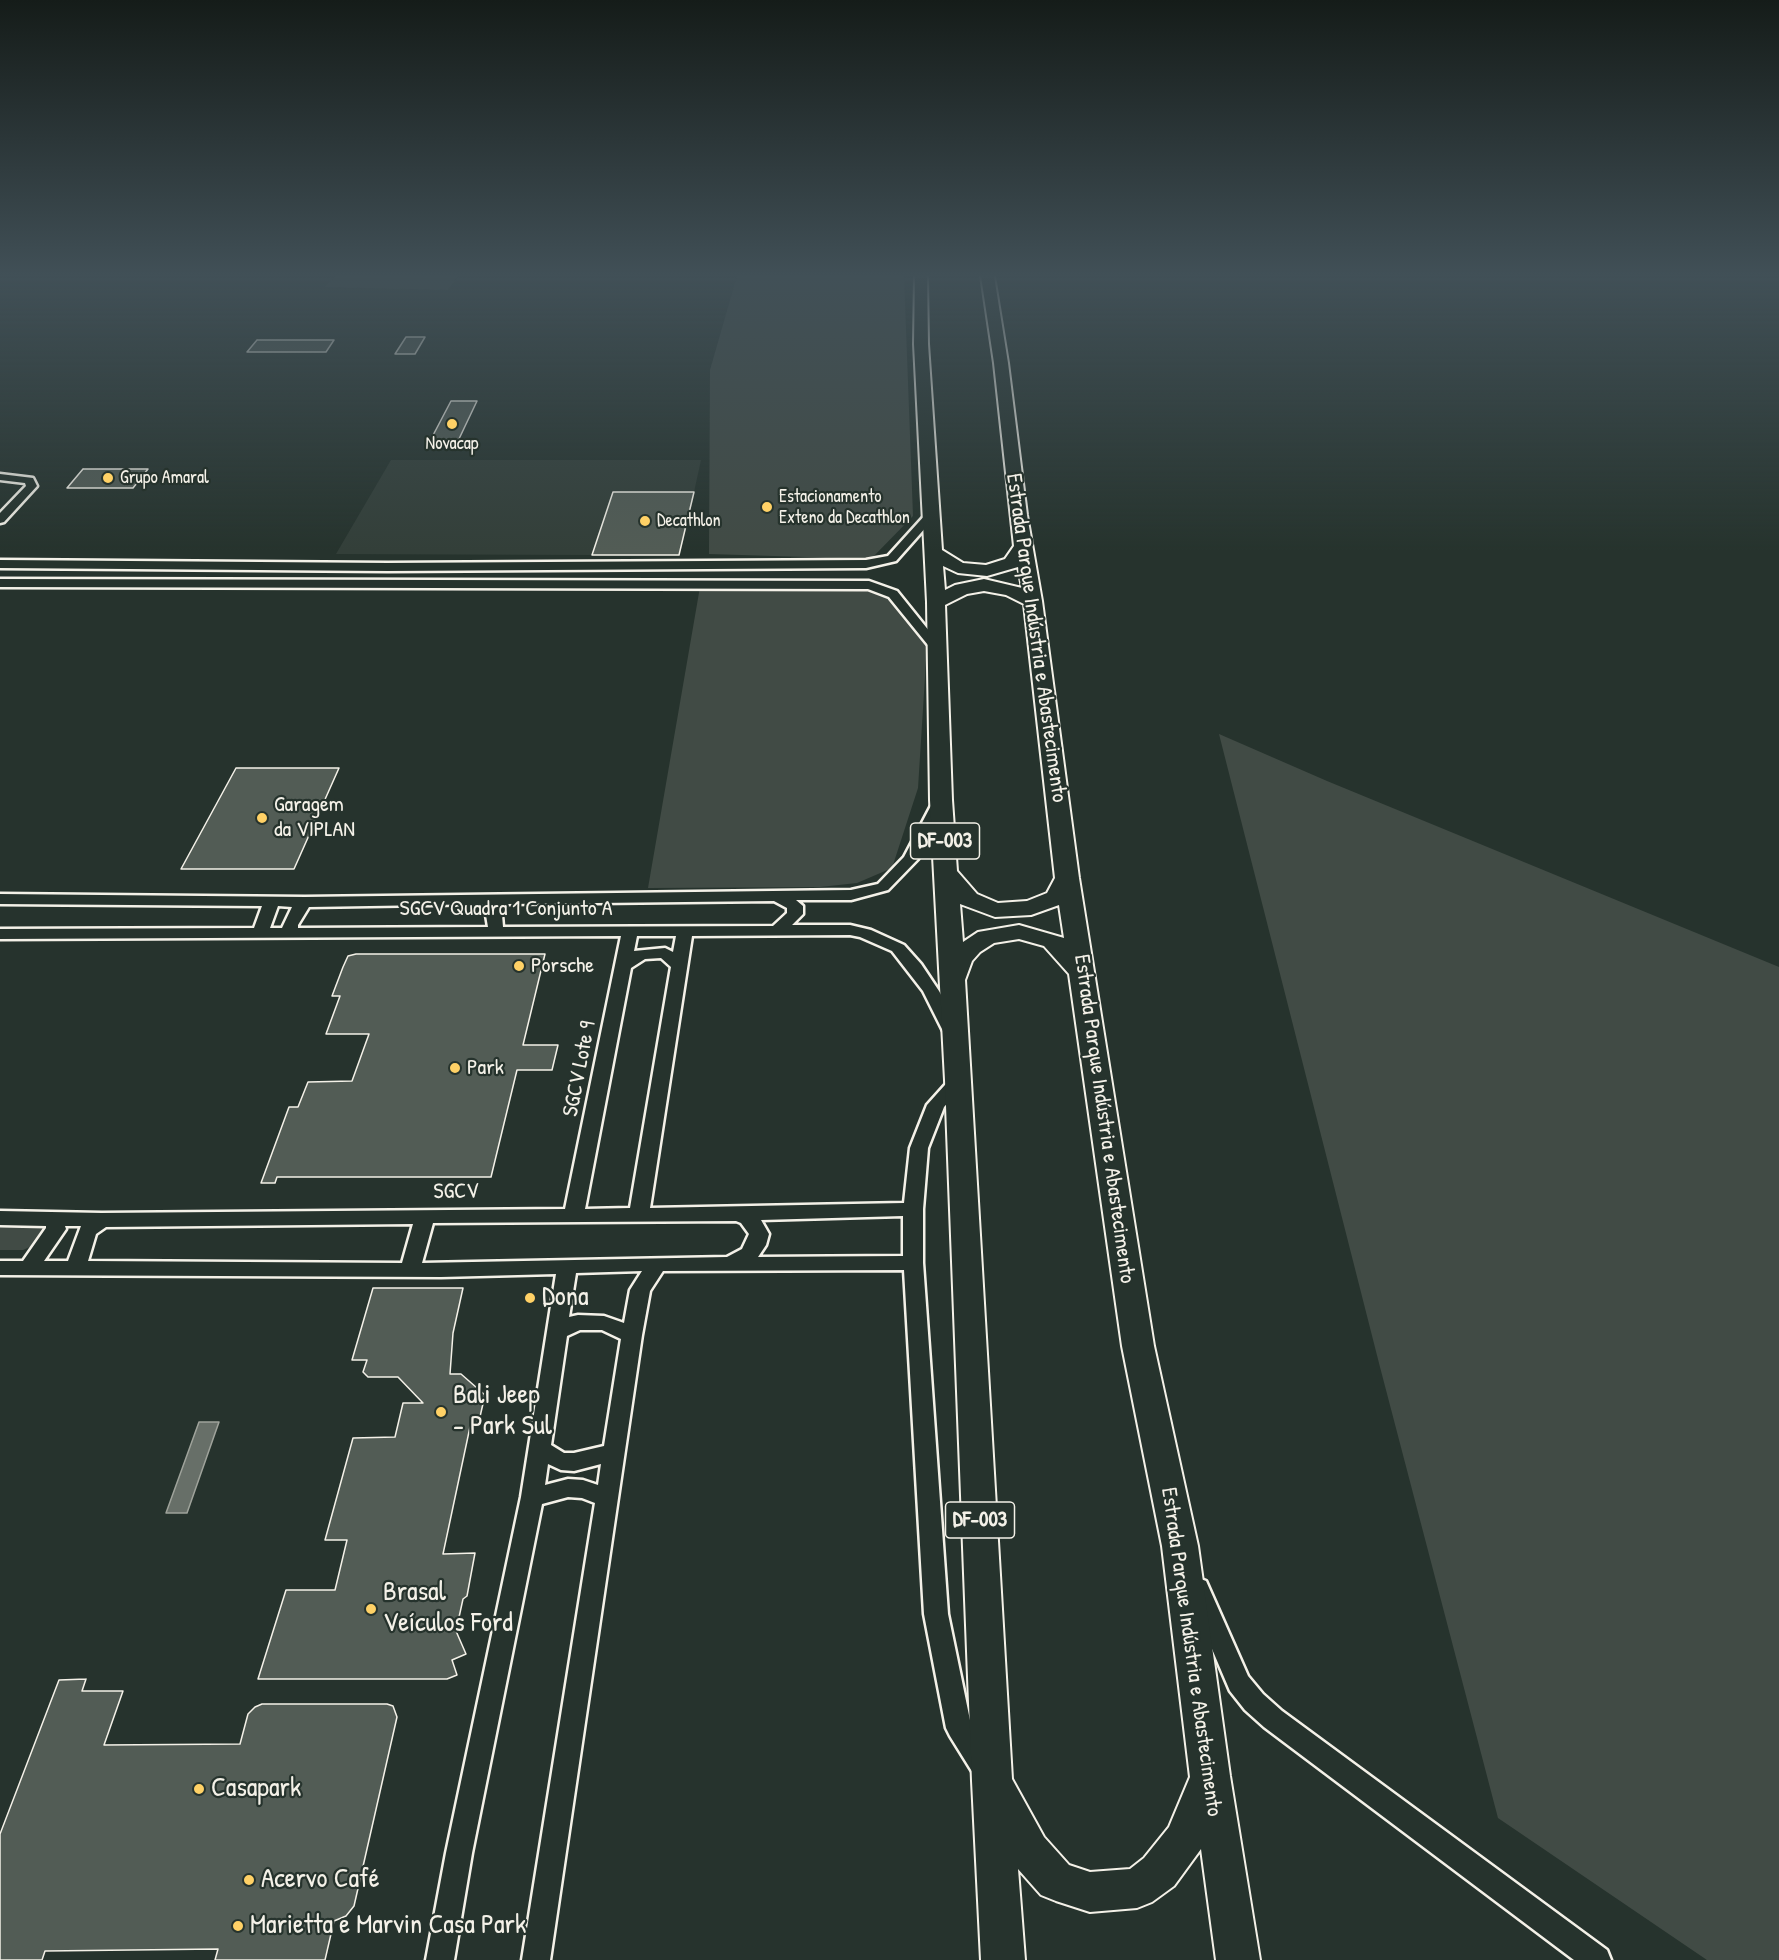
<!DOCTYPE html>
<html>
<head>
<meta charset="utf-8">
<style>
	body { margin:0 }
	canvas { display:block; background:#26332d }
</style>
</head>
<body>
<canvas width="1779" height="1960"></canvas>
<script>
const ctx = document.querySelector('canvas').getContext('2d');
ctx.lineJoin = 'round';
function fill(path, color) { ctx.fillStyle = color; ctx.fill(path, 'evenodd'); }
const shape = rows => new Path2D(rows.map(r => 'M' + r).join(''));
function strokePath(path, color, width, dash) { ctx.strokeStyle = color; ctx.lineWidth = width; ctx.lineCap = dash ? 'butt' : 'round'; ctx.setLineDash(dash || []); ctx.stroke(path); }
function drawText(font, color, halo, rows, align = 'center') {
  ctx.font = font + ' "Patrick Hand",sans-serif'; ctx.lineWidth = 4.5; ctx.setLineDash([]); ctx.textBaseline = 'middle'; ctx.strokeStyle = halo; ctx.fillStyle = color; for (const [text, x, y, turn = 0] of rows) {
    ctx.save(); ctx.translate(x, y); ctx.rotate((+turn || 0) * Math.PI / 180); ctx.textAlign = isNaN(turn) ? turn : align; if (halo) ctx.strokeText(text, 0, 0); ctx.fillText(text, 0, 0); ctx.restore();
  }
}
fill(shape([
	[391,460,701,460,694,492,613,492,592,555,336,554]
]), '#333f39');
fill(shape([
	[336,276,458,276,448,290,325,287],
	[737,276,904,276,913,516,871,559,709,554,710,370],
	[700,587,860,587,891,597,927,645,918,788,892,868,857,883,820,887,648,888],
	[1219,734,1327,781,1779,967,1779,1960,1707,1960,1498,1818,1380,1367],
	[45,1223,45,1233,32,1246,23,1250,0,1250,0,1224]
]), '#414b45');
const water = shape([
	[199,1422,219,1422,187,1513,166,1513,199,1422]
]);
fill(water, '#676f68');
strokePath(water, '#9fa39b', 1.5);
const building = shape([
	[406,337,425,337,415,354,395,354,406,337],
	[257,340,334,340,326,352,247,352,257,340],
	[451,401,477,401,458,441,430,441,451,401],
	[83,469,148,469,133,488,67,488,83,469],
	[613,492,694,492,679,555,592,555,613,492],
	[236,768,339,768,294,869,181,869,236,768],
	[356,954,545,954,523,1045,558,1045,552,1070,517,1070,491,1177,277,1177,275,1183,261,1183,289,1107,298,1107,308,1082,352,1081,369,1034,326,1034,340,996,332,996,343,967,348,956,356,954],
	[373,1288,463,1288,453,1333,450,1374,461,1374,485,1395,479,1421,470,1427,443,1554,475,1553,467,1596,463,1599,456,1631,466,1654,452,1660,457,1675,447,1679,258,1679,286,1590,335,1590,347,1540,325,1540,353,1438,395,1437,403,1403,423,1403,398,1377,368,1377,363,1372,367,1360,352,1360,373,1288],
	[86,1679,82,1691,123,1691,104,1745,240,1744,248,1714,255,1707,262,1704,387,1704,393,1706,397,1717,354,1906,346,1916,334,1921,325,1960,215,1960,218,1949,45,1951,42,1960,0,1960,0,1834,59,1680,86,1679]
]);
fill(building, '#525c55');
strokePath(building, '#f4f1e8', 1.5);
const minor = shape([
	[0,474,33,478,37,486,4,522,0,523,0,513,26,486,25,483,0,480,0,474],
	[931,512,935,513,935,517,896,561,866,568,388,571,0,568,0,560,388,563,866,560,888,556,927,513,931,512],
	[0,579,869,581,897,591,942,647,940,650,932,650,889,597,868,589,0,587,0,579],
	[941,796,948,800,918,859,888,890,851,900,796,900,803,906,803,914,792,925,850,925,871,930,904,945,921,964,939,991,960,1031,957,1035,945,1035,923,991,892,951,860,937,850,935,692,936,650,1208,904,1203,910,1148,927,1105,953,1076,965,1076,968,1080,944,1107,928,1148,923,1209,923,1263,948,1614,971,1725,995,1765,991,1773,982,1777,973,1773,950,1736,946,1728,924,1614,904,1270,663,1271,650,1291,642,1335,550,1960,522,1960,595,1503,582,1498,568,1497,542,1504,472,1853,454,1960,426,1960,446,1853,521,1497,556,1274,441,1277,0,1275,0,1261,23,1261,46,1228,46,1226,0,1225,0,1211,102,1213,565,1209,621,936,0,939,0,929,254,928,262,906,0,904,0,894,305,897,851,890,878,884,904,857,934,800,941,796],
	[774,901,787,908,787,913,773,926,503,927,502,915,507,904,774,901],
	[491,904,486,915,488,927,298,928,298,925,309,907,491,904],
	[278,906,292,907,282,928,270,928,278,906],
	[637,936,676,936,673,952,665,948,634,951,637,936],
	[661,958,671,967,630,1208,585,1209,631,968,645,959,661,958],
	[903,1216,903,1256,758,1257,766,1245,769,1234,761,1220,903,1216],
	[736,1221,741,1223,749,1234,742,1249,727,1257,422,1263,433,1223,736,1221],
	[413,1224,402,1263,88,1261,96,1234,106,1227,413,1224],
	[65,1226,81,1226,68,1261,44,1261,66,1229,65,1226],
	[642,1271,630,1290,624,1323,604,1316,578,1315,569,1317,576,1273,642,1271],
	[580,1330,602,1330,621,1339,604,1446,574,1453,564,1453,551,1445,567,1336,580,1330],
	[548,1464,561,1470,574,1471,601,1464,598,1485,583,1480,568,1479,545,1485,548,1464],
	[1198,1578,1206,1581,1248,1676,1263,1694,1282,1711,1607,1950,1611,1960,1574,1960,1264,1727,1245,1710,1230,1691,1186,1588,1190,1581,1198,1578]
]);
const highway = shape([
	[915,276,927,276,928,344,942,550,963,563,986,565,1005,559,1014,546,994,363,981,276,994,276,1008,363,1027,515,1042,601,1079,878,1154,1346,1198,1546,1230,1776,1260,1960,1216,1960,1201,1849,1174,1886,1152,1902,1137,1908,1090,1912,1056,1901,1041,1895,1018,1869,1025,1960,981,1960,972,1781,945,1080,930,800,927,602,914,344,915,276],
	[943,566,958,573,987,576,1018,567,1022,588,984,579,955,585,945,590,943,566],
	[984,591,1006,595,1024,604,1055,878,1047,893,1027,901,998,903,977,894,957,871,952,800,945,605,967,594,984,591],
	[960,904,995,917,1031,915,1059,905,1064,938,1019,925,978,932,963,942,960,904],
	[1019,939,1044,946,1069,974,1122,1346,1162,1546,1190,1777,1169,1827,1144,1858,1130,1869,1090,1872,1069,1865,1044,1837,1012,1779,965,980,972,961,980,952,994,943,1019,939]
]);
strokePath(minor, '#f4f1e8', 5);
strokePath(highway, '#f4f1e8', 4);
fill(minor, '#26332d');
fill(highway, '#26332d');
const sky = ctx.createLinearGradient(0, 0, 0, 551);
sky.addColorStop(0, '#151c19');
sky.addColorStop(0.5, '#415057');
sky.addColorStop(1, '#41505700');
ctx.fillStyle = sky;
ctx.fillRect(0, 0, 1779, 551);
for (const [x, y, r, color] of [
	[452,424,6,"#ffd166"],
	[108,478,6,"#ffd166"],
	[767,507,6,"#ffd166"],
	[645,521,6,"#ffd166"],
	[262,818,6,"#ffd166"],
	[519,966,6,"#ffd166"],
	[455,1068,6,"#ffd166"],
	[530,1298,6,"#ffd166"],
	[441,1412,6,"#ffd166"],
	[371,1609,6,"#ffd166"],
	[199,1789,6,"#ffd166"],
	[249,1880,6,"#ffd166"],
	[238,1926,6,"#ffd166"]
]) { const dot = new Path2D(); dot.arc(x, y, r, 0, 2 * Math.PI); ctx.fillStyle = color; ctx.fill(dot); strokePath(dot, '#26332d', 2); }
drawText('18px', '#f4f1e8', '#26332d', [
	["Novacap",452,444,"center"],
	["Grupo Amaral",120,478],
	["Estacionamento",779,497],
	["Exteno da Decathlon",779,518],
	["Decathlon",657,521]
], 'left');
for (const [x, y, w] of [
	[945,841,69],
	[980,1520,69]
]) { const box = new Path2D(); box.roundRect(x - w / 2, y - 18, w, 36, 4.5); ctx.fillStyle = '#26332d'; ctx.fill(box); strokePath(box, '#f4f1e8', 1.5); }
drawText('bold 21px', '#f4f1e8', null, [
	["DF-003",945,841],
	["DF-003",980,1520]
]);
drawText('22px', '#f4f1e8', '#26332d', [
	["Estrada Parque Indústria e Abastecimento",1036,638,82],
	["SGCV Quadra 1 Conjunto A",506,909],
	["SGCV Lote 9",580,1069,-79],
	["Estrada Parque Indústria e Abastecimento",1104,1119,82],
	["SGCV",456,1192,-1],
	["Estrada Parque Indústria e Abastecimento",1191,1652,82]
]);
drawText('22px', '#f4f1e8', '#26332d', [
	["Garagem",274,805],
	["da VIPLAN",274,830],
	["Porsche",531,966],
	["Park",467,1068]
], 'left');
drawText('27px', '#f4f1e8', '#26332d', [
	["Dona",542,1298],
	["Bali Jeep",453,1396],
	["- Park Sul",453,1427],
	["Brasal",383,1593],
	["Veículos Ford",383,1624],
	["Casapark",211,1789],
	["Acervo Café",261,1880],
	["Marietta e Marvin Casa Park",250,1926]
], 'left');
</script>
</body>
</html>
